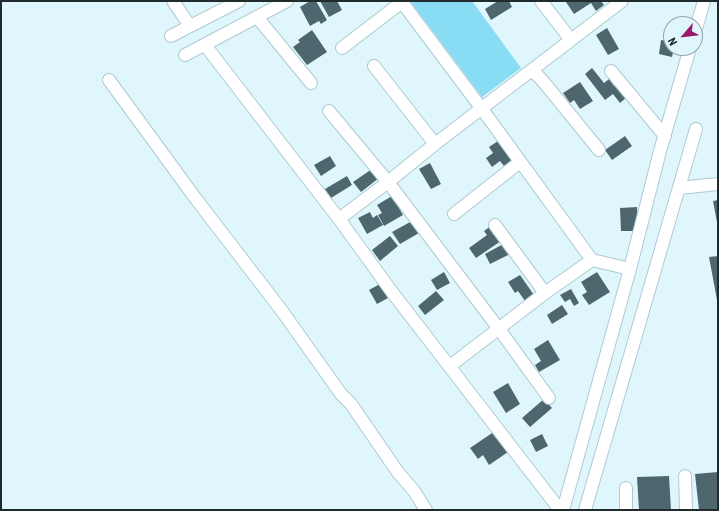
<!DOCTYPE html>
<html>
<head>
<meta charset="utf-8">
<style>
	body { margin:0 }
	#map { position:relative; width:719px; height:511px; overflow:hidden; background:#dff6fc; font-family:"Roboto Condensed",sans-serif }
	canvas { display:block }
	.frame { position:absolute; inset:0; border:2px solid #202b2e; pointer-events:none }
	.north { position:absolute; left:663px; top:16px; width:40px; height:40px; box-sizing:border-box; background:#dff6fc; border:1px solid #93a5aa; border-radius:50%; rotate:242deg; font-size:11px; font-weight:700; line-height:16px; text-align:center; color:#202b2e }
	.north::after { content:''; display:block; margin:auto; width:14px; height:18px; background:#9c186a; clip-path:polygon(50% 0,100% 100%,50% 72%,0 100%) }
</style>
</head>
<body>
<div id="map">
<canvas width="719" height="511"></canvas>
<div class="frame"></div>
<div class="north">N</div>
</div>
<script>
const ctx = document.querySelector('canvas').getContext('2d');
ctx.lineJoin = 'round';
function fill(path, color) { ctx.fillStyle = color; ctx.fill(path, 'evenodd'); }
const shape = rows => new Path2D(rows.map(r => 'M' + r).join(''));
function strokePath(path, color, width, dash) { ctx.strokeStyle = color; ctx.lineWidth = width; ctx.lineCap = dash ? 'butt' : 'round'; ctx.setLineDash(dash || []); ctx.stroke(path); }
fill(shape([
	[410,1,472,1,521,68,482,97]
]), '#88ddf4');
fill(shape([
	[310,1,316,1,327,20,321,24,319,21,310,26,300,7],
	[320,1,337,1,342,10,329,17],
	[498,1,509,1,512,7,491,20,485,9],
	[568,1,601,1,604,5,596,11,591,3,574,14,566,2],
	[607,28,619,49,608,55,596,35],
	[312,30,327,52,307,65,293,47,300,42,298,40],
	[661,40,671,42,671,48,674,48,672,57,659,54],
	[592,68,604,83,609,79,614,86,616,84,627,97,620,103,613,94,605,100,585,74],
	[580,82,593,101,580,109,574,100,570,103,563,93],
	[625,136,632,146,612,160,605,150],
	[501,139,514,159,504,166,500,161,492,167,486,158,493,153,489,147],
	[330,156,336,166,321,176,314,165],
	[430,163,441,184,431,189,419,169],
	[372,169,379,178,361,192,353,182],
	[347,176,352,185,331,198,325,189],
	[392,196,403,215,384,226,378,215,382,213,377,205],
	[718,200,718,222,717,222,713,201],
	[637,207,638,231,621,231,620,208],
	[370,212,373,218,377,215,383,225,367,234,358,218],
	[412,221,419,233,400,244,392,232],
	[491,226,501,241,476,258,469,248,487,235,484,231],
	[390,236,398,246,380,261,372,250],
	[505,243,510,254,490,264,485,254],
	[718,256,718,300,717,300,709,257],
	[444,272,450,283,437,290,431,280],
	[597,272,610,292,589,305,582,295,587,292,581,282],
	[520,275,534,295,525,301,518,291,515,293,508,282],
	[380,284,388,298,377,304,369,290],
	[571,289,579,303,574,306,570,299,565,302,560,295],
	[436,291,444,300,425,315,418,306],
	[562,305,568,314,552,324,547,315],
	[548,340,560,360,539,372,535,365,541,361,534,349],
	[508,383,520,404,506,413,493,392],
	[544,399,552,408,530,427,522,418],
	[495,431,508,452,489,465,483,455,478,459,470,448],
	[542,434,548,446,536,452,530,440],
	[718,472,718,510,699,510,695,474],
	[669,476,671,510,639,510,637,477]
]), '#4e676f');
const minor = shape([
	[173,1,190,26],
	[401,1,482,109,592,260,630,269],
	[541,1,571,40],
	[257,17,311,83],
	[695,32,704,1],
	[171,36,239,1],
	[205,45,339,219,392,292,560,510],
	[342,48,402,2],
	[185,55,287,1],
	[374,66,435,144],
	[532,70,542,80,599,150],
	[611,71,665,136],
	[109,80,196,199,282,311,341,394,351,404,397,471,414,491,426,510],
	[329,111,388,182,499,329,549,398],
	[679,188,718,184],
	[454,214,520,162],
	[339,219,388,182,435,144,622,1],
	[495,225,545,293],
	[450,366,545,293,592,260],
	[685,476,686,510],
	[626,488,626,510],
	[563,510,630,269,660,151,690,48],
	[585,510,696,129]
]);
strokePath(minor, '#aecad2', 14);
strokePath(minor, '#fff', 12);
</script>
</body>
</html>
